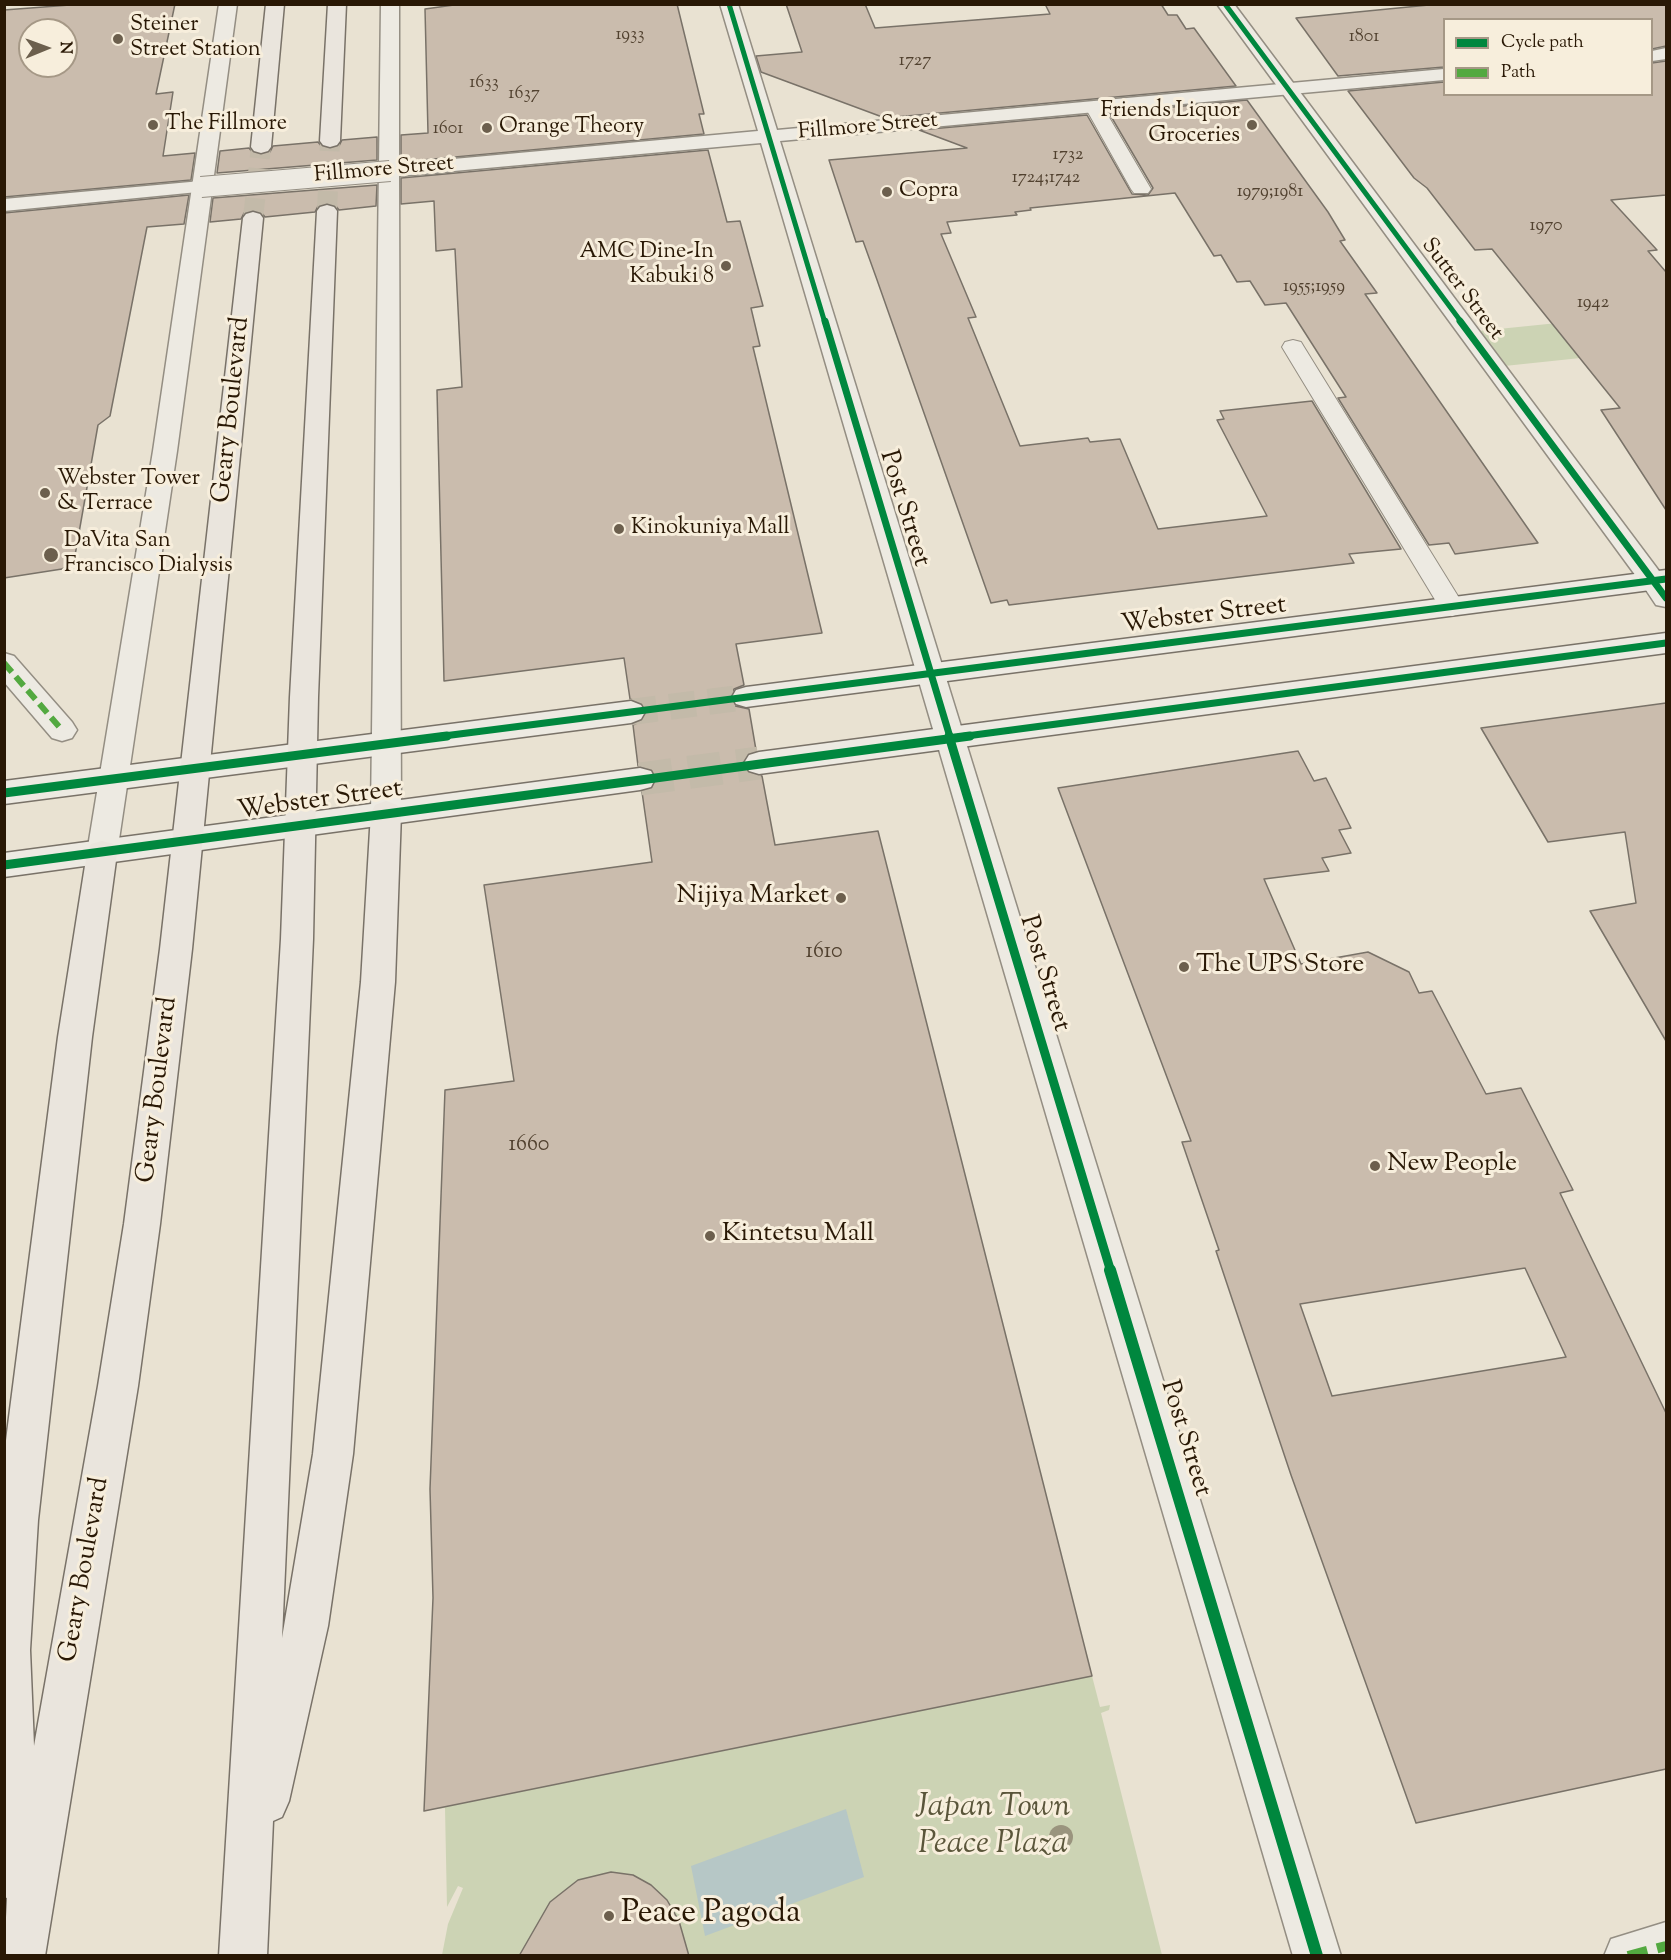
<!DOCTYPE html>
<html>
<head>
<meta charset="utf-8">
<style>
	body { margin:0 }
	#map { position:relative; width:1671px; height:1960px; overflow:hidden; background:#e9e2d2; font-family:"Sorts Mill Goudy",serif }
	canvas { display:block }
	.frame { position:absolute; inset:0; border:6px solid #291805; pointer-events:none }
	.legend { position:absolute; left:1443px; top:18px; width:210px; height:78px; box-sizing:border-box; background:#f7eedc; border:2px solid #a59886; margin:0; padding:8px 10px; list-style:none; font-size:18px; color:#291805 }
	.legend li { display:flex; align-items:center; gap:12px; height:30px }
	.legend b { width:30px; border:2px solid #a59886 }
	.north { position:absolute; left:18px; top:18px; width:60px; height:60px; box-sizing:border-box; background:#f7eedc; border:2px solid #a59886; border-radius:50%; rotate:89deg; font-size:16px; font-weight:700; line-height:24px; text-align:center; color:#291805 }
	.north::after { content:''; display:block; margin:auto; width:21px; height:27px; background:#6c5f4d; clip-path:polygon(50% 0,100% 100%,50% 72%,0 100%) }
</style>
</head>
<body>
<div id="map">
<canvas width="1671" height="1960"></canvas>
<div class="frame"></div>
<ul class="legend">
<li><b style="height:8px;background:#00873e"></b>Cycle path</li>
<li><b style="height:8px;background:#53a940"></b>Path</li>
</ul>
<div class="north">N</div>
</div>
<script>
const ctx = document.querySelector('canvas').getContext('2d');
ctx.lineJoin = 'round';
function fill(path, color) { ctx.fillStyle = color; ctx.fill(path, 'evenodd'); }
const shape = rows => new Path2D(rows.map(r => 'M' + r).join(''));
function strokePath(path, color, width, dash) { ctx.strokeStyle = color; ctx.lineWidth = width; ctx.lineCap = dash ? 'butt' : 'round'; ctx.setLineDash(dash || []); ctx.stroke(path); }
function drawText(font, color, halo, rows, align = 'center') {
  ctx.font = font + ' "Sorts Mill Goudy",serif'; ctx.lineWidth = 6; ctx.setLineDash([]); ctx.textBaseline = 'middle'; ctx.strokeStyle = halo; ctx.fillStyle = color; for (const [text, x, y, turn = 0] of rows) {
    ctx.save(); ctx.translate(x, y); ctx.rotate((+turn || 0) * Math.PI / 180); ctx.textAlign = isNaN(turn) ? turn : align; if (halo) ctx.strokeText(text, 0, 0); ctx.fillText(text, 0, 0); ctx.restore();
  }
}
fill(shape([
	[1666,312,1666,349,1495,367,1469,332],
	[1092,1676,1100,1707,1110,1705,1109,1710,1101,1713,1162,1955,442,1955,448,1924,463,1888,458,1886,447,1907,445,1808,435,1809]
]), '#ccd3b4');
fill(shape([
	[846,1809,864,1877,705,1936,691,1866]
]), '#b6c7c6');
const building = shape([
	[83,4,175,4,156,94,173,92,163,156,195,153,191,180,4,197,4,10,83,4],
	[30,30,66,30,66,66,30,66,30,30],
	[461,4,677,4,704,114,699,114,704,134,401,162,401,135,428,133,425,9,461,4],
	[786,4,865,4,875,28,1050,14,1045,4,1161,4,1168,15,1177,15,1186,29,1194,28,1236,86,885,118,761,72,756,56,802,52,786,4],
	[1439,4,1666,4,1666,46,1652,49,1652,20,1444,20,1444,67,1338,76,1296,18,1439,4],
	[1666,61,1666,195,1611,200,1657,250,1648,251,1666,272,1666,510,1601,410,1620,408,1492,249,1475,250,1427,188,1414,178,1348,91,1444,82,1444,94,1652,94,1652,63,1666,61],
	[1247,100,1328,212,1345,240,1340,241,1377,293,1365,294,1538,543,1455,554,1449,543,1429,545,1338,398,1346,397,1286,303,1265,305,1250,281,1237,282,1221,255,1214,256,1175,193,1030,208,1031,210,1015,212,1017,215,947,222,951,233,941,234,976,317,968,318,1020,446,1088,438,1090,442,1120,439,1158,529,1267,516,1217,420,1224,419,1220,411,1312,401,1401,549,1349,554,1354,563,1009,605,1007,600,991,603,876,277,863,241,856,242,829,160,967,148,919,130,1087,115,1132,194,1148,195,1153,188,1109,113,1247,100],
	[377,137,377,160,217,173,220,151,249,148,253,153,262,155,270,152,273,146,318,142,322,147,331,149,339,146,342,140,377,137],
	[708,150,727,222,740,221,763,306,751,308,760,346,753,347,822,633,736,644,744,685,734,689,730,698,735,706,749,709,756,750,747,754,742,764,748,773,762,776,775,845,878,831,1092,1676,424,1811,433,1598,430,1489,445,1090,514,1081,484,885,652,862,642,792,653,788,657,778,652,769,638,766,633,725,643,720,647,711,642,703,630,699,624,658,444,681,437,390,462,387,455,249,436,251,434,201,401,204,401,178,708,150],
	[377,185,376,206,339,210,335,205,326,203,318,206,315,212,265,217,261,212,252,210,244,213,241,219,210,222,213,198,377,185],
	[189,195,184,224,147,227,110,416,98,425,74,561,62,569,4,578,4,213,189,195],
	[1666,703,1666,1041,1590,911,1636,903,1625,832,1548,842,1481,728,1666,703],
	[1298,751,1314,781,1326,778,1351,828,1339,830,1351,853,1322,858,1329,871,1264,879,1301,964,1368,952,1409,972,1419,993,1432,991,1486,1094,1521,1088,1573,1190,1560,1193,1666,1413,1666,1769,1416,1823,1291,1475,1216,1251,1219,1250,1182,1142,1191,1141,1058,788,1298,751],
	[1525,1268,1566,1357,1332,1396,1300,1304,1525,1268],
	[611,1872,633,1875,651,1885,667,1900,679,1921,689,1956,519,1956,550,1902,578,1880,611,1872]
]);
fill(building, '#cabcad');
strokePath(building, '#797268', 1.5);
strokePath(shape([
	[631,712,746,697]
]), '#c3baa9', 26, [26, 13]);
strokePath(shape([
	[640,779,759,763]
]), '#c3baa9', 33, [33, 16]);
strokePath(shape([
	[327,211,330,141],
	[253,218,261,147]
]), '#c3baa9', 20, [20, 10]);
const service = shape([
	[1094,101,1103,107,1151,189,1148,193,1134,193,1131,189,1085,107,1094,101],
	[1293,340,1301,342,1304,347,1461,601,1465,607,1461,613,1452,616,1443,613,1282,347,1285,342,1293,340]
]);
const pedestrian = shape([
	[4,653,14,656,72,722,77,730,72,738,62,741,52,738,4,682,4,653],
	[1666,1922,1666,1956,1604,1956,1611,1939,1666,1922]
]);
const minor = shape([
	[1217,4,1234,4,1662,575,1666,581,1662,587,1653,590,1644,587,1217,4],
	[201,181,208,183,211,187,208,191,4,211,4,199,201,181]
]);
const tertiary = shape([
	[219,4,237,4,177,451,117,853,113,862,102,865,91,862,87,853,153,451,219,4],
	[381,4,399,4,399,164,758,131,720,4,738,4,777,130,1444,69,1444,80,780,141,1341,1956,1293,1956,761,143,399,176,401,813,397,821,386,825,375,821,371,813,381,4],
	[1666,48,1666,59,1652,61,1652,51,1666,48],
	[1653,572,1662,575,1666,580,1666,607,1656,605,1640,581,1644,575,1653,572]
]);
const secondary = shape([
	[1666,570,1666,588,746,707,736,704,732,697,736,690,746,687,1666,570],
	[1666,633,1666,653,759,774,749,771,744,763,749,755,759,752,1666,633],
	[631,701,641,705,645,712,641,719,631,723,4,804,4,781,631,701],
	[640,768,651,771,655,779,651,787,640,790,4,877,4,853,640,768]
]);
const primary = shape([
	[266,4,284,4,271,147,268,151,261,153,254,151,251,147,266,4],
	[328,4,346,4,340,141,337,145,330,147,323,145,320,141,328,4],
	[327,205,334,207,337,211,318,697,313,939,282,1638,313,1454,361,982,371,813,375,805,386,801,397,805,401,813,395,982,353,1454,328,1626,289,1801,282,1817,273,1821,267,1956,219,1956,281,939,290,697,317,211,320,207,327,205],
	[253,212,260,214,263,218,192,949,160,1224,138,1386,45,1956,4,1956,7,1898,4,1897,4,1456,58,1037,87,853,91,844,102,841,113,844,117,853,92,1037,38,1520,30,1650,34,1746,98,1386,124,1224,160,949,243,218,246,214,253,212]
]);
strokePath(service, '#948e83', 2);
strokePath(pedestrian, '#948e83', 3);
strokePath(minor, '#948e83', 3);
strokePath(tertiary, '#948e83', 3);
strokePath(secondary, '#797268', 3);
strokePath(primary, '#797268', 3);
fill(service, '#edeae2');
fill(pedestrian, '#edeae2');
fill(minor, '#edeae2');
fill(tertiary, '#edeae2');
fill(secondary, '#edeae2');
fill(primary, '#eae5dd');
const tertiaryBridge = shape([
	[201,187,390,171]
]);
strokePath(tertiaryBridge, '#948e83', 22, []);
strokePath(tertiaryBridge, '#edeae2', 20);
strokePath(shape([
	[4,663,62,730]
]), '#53a940', 6, [12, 6]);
strokePath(shape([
	[1628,1956,1666,1946]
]), '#53a940', 10, [20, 10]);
strokePath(shape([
	[729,4,825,323],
	[1225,4,1462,323]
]), '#00873e', 5);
strokePath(shape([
	[825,321,950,737],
	[1460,321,1666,598],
	[436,737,1666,579],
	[959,737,1666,643]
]), '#00873e', 7);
strokePath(shape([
	[949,736,1111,1272],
	[4,793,447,736],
	[4,865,970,736]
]), '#00873e', 9);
strokePath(shape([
	[1110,1270,1317,1956]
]), '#00873e', 12);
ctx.fillStyle = '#9a947e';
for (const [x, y] of [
	[1061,1837]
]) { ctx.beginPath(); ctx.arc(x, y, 12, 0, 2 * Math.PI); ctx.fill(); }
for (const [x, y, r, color] of [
	[118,39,6,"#6c5f4d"],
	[153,125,6,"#6c5f4d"],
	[1252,125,6,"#6c5f4d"],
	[487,128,6,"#6c5f4d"],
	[887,192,6,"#6c5f4d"],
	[726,266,6,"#6c5f4d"],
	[45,493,6,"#6c5f4d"],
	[619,529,6,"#6c5f4d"],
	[51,555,8,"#6c5f4d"],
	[841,898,6,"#6c5f4d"],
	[1184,967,6,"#6c5f4d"],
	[1375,1166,6,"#6c5f4d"],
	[710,1236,6,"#6c5f4d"],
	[609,1916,6,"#6c5f4d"]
]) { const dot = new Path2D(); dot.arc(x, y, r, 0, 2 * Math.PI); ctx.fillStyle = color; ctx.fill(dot); strokePath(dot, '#f7eedc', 2); }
drawText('18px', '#51412f', null, [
	["1933",630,36],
	["1801",1364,38],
	["1727",915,62],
	["1633",484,84],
	["1637",524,95],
	["1601",448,130],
	["1732",1068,156],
	["1724;1742",1046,179],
	["1979;1981",1270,193],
	["1970",1546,227],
	["1955;1959",1314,288],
	["1942",1593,304]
]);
drawText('22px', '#291805', '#f7eedc', [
	["Steiner",130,26],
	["Street Station",130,51],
	["Friends Liquor",1240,112,"right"],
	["Groceries",1240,137,"right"],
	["The Fillmore",165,125],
	["Orange Theory",499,128],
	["Copra",899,192],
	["AMC Dine-In",714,253,"right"],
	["Kabuki 8",714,278,"right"],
	["Webster Tower",57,480],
	["& Terrace",57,505],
	["Kinokuniya Mall",631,529],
	["DaVita San",64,542],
	["Francisco Dialysis",64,567]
], 'left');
drawText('22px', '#291805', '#f7eedc', [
	["Fillmore Street",868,128,-5],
	["Fillmore Street",384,171,-5],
	["Sutter Street",1461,290,53]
]);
drawText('22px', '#51412f', null, [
	["1610",824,953],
	["1660",529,1146]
]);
drawText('26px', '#291805', '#f7eedc', [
	["Geary Boulevard",233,410,-84],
	["Post Street",903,509,73],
	["Webster Street",1204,617,-7],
	["Webster Street",320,802,-8],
	["Post Street",1043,974,73],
	["Geary Boulevard",159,1090,-83],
	["Post Street",1184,1439,73],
	["Geary Boulevard",86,1570,-80]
]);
drawText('26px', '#291805', '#f7eedc', [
	["Nijiya Market",829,898,"right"],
	["The UPS Store",1196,967],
	["New People",1387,1166],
	["Kintetsu Mall",722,1236]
], 'left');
drawText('italic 32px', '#5a553a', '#f7eedc', [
	["Japan Town",993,1810],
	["Peace Plaza",993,1847]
]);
drawText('32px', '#291805', '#f7eedc', [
	["Peace Pagoda",621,1916]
], 'left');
</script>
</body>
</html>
